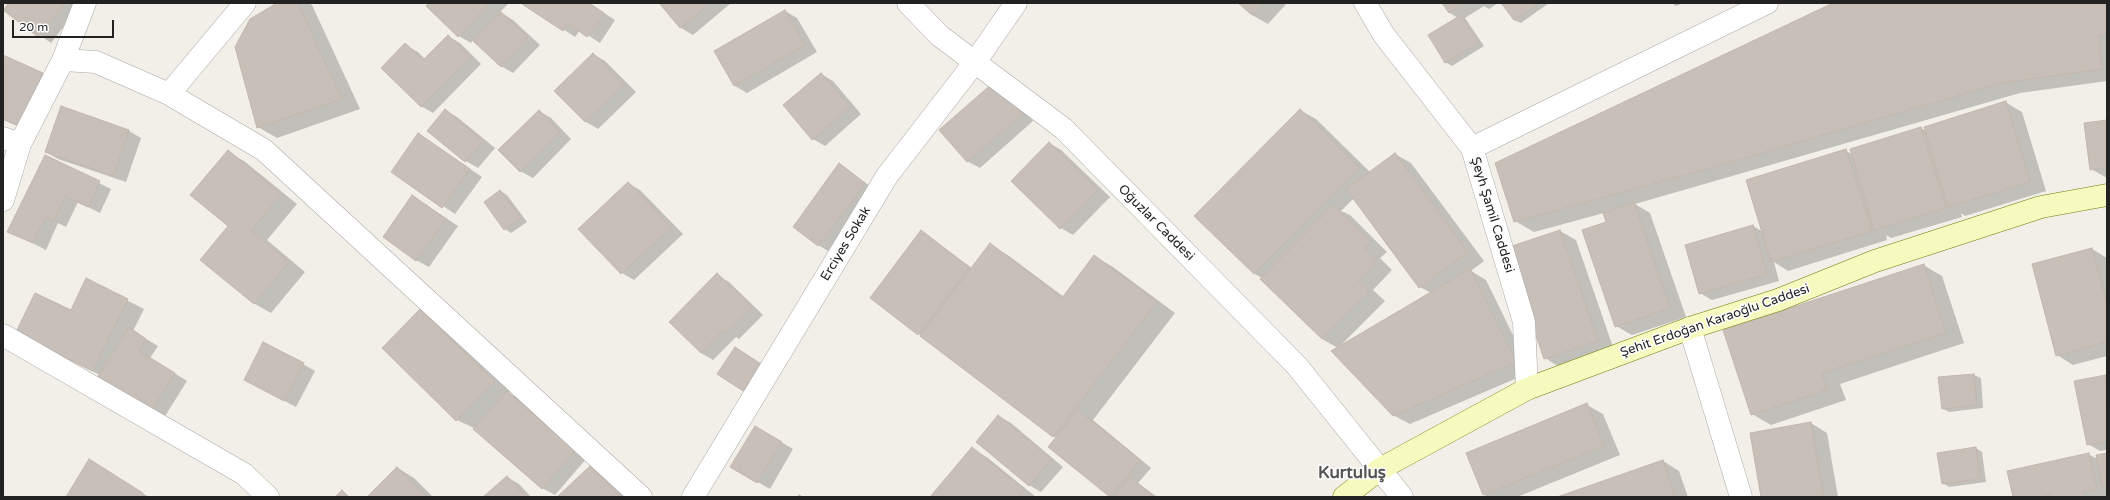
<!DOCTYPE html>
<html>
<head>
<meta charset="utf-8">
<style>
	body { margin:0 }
	#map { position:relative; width:2110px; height:500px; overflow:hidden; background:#f2efe9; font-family:"Varela Round",sans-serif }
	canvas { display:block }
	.frame { position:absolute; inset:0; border:4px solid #222; pointer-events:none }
	.scale { position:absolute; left:12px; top:20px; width:102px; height:18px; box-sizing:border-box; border:2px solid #222; border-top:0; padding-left:5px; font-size:12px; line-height:14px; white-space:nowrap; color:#222; -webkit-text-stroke:3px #fff; paint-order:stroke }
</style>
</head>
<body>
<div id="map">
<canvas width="2110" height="500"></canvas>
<div class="frame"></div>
<div class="scale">20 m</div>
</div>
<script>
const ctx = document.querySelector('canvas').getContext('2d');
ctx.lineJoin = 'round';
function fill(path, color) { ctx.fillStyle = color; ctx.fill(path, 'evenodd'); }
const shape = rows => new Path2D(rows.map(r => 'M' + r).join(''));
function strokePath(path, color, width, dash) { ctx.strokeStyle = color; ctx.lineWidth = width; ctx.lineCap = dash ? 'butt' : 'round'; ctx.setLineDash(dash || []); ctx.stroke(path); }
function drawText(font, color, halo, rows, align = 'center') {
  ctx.font = font + ' "Varela Round",sans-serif'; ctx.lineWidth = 3; ctx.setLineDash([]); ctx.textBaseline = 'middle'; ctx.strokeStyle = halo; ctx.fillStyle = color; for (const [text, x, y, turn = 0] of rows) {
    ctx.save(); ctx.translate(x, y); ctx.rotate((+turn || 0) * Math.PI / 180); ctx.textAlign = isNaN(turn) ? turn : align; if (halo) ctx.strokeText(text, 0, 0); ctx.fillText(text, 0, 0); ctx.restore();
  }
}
fill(shape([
	[10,3,82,3,51,43,5,10],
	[279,3,308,3,312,5,360,109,277,138,258,127],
	[431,3,509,3,500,12,513,20,540,45,513,73,501,66,473,40,471,43,459,36],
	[524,3,589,3,615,20,600,43,580,30,575,37],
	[660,3,731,3,693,35,681,28],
	[1239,3,1287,3,1268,24,1252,15],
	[1443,3,1498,3,1489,9,1484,6,1465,18,1484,46,1452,66,1445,62,1458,18,1450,13],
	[1502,3,1549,3,1521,23,1514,20],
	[1672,3,1683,3,1676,6],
	[1834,3,2107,3,2107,81,2020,93,1635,204,1650,213,1686,317,1632,335,1616,326,1607,223,1604,213,1534,232,1515,221],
	[785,11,797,18,817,52,747,93,735,86,715,51],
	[448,36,460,43,481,64,433,113,421,106,405,45,418,52,425,59],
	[593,54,605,61,636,92,598,129,586,122,555,91],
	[3,56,55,80,32,132,3,120],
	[821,74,833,81,861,114,825,146,813,139],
	[1006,90,1033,121,980,168,967,161],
	[2005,102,2022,112,2046,191,1965,216,1961,213,1962,217,1891,238,1886,235,1887,240,1788,271,1774,262,1779,281,1712,300,1700,293,1753,226,1763,232,1846,151,1852,154,1921,128,1926,131],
	[62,107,129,131,141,138,126,182,58,159,46,152],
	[445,110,457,117,495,148,478,168,466,161],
	[1300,110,1316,119,1370,172,1395,154,1411,163,1484,261,1471,271,1486,280,1531,372,1410,424,1393,415,1338,348,1322,339,1262,278,1255,274,1195,216],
	[1354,198,1420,287,1431,293,1341,345,1385,301,1373,290,1392,270,1380,258,1387,252,1350,215,1341,211],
	[539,111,551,118,571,139,533,178,520,171],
	[2107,121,2107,178,2091,169],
	[419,134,482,177,455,214,392,172],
	[1049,143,1061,150,1110,197,1073,235,1061,228],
	[228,152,244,161,297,204,267,240,305,272,271,313,255,304,201,260,229,226],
	[45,156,111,189,100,213,78,202,66,227,58,223,46,250,9,231],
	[839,165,876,190,830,252,818,245],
	[628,183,640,190,683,234,634,280,622,273,579,229],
	[500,191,507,195,527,222,511,233,505,229],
	[413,196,458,226,429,267,416,260],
	[1560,231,1576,240,1614,350,1561,368,1545,358],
	[921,232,972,268,990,245,1009,256,1064,297,1094,256,1113,267,1175,313,1093,420,1151,468,1138,483,1157,497,1111,496,1056,438,919,334],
	[2092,249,2107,258,2107,356,2073,365,2057,355],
	[1923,265,1942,276,1964,343,1840,384,1846,400,1771,425,1752,414],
	[717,275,729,282,763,315,739,339,736,337,713,360,701,353],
	[87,280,144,309,133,331,158,346,150,358,187,381,162,421,100,375,33,342,71,312],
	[420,311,436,320,510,392,509,393,519,399,587,458,555,495,542,488,474,428,457,420],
	[741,352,767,368,749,394,743,390],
	[303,364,315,371,296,407,245,380],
	[1974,375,1981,378,1983,408,1949,412,1942,408,1940,378],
	[2107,376,2107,450,2100,451,2088,444,2076,382],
	[1587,405,1603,414,1620,455,1517,497,1488,497,1484,495,1467,453],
	[998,416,1011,423,1063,467,1041,492,1029,485],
	[1811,423,1827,433,1838,497,1762,497],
	[755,427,793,449,770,489,731,467],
	[972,448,988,458,1036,497,931,497],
	[1976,448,1982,452,1986,482,1949,487,1943,483],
	[2088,454,2098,459,2107,454,2107,496,2014,497],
	[1663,461,1679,471,1688,497,1560,497],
	[590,467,603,474,625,497,559,497],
	[101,468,149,497,67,497],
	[398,468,414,478,433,497,368,497],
	[507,477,519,484,531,497,484,497],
	[799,494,803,497,797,497]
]), '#0003');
const building = shape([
	[9,3,65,3,38,37,3,10,9,3],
	[277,3,298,3,342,99,257,128,235,47,250,19,277,3],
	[429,3,490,3,458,37,426,6,429,3],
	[589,3,604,13,587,37,568,23,563,31,522,4,589,3],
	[659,3,711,3,680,28,659,3],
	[1238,3,1263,3,1252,15,1238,3],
	[1442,3,1465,3,1449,13,1442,3],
	[1501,3,1538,3,1514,20,1501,3],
	[1833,3,2107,3,2107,34,2099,36,2102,69,2001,83,1714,167,1514,222,1495,163,1833,3],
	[785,10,805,45,734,86,714,51,785,10],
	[501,12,528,37,501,67,473,41,501,12],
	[1461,15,1478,43,1445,63,1428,35,1461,15],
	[448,35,470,57,421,107,381,68,405,43,423,60,448,35],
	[593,53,624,85,585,122,554,91,593,53],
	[3,55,43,73,20,126,3,119,3,55],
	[821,73,850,107,812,140,783,105,821,73],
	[994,82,1022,114,967,162,939,130,994,82],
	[2006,101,2030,182,1948,207,1924,127,2006,101],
	[61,106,129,130,113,176,45,152,61,106],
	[445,109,483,141,465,162,427,131,445,109],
	[1300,109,1359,167,1254,274,1194,216,1300,109],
	[539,110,560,132,520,172,498,150,539,110],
	[2107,120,2107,167,2090,170,2084,123,2107,120],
	[1921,127,1946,208,1874,230,1850,149,1921,127],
	[418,133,470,169,442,208,391,172,418,133],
	[1049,142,1098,190,1060,229,1011,181,1049,142],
	[1846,149,1872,231,1771,262,1746,180,1846,149],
	[228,150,281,194,251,231,289,262,254,304,200,260,228,226,190,195,228,150],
	[1395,153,1468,252,1419,288,1346,189,1395,153],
	[45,155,100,181,88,207,65,196,54,221,46,217,33,243,7,232,45,155],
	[839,163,865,183,818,246,793,227,839,163],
	[628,182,671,227,621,274,578,229,628,182],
	[500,190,521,218,504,230,484,202,500,190],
	[412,195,446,219,416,261,383,237,412,195],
	[1634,202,1670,308,1615,327,1582,230,1606,222,1603,213,1634,202],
	[1333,205,1371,242,1364,249,1377,261,1358,280,1369,292,1322,339,1260,279,1333,205],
	[1753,225,1767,274,1699,294,1685,245,1753,225],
	[921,230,969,267,918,335,870,298,921,230],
	[1560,230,1598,341,1544,359,1506,248,1560,230],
	[990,243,1062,298,1094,255,1157,302,1053,437,920,336,990,243],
	[2092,248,2107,304,2107,342,2056,356,2032,264,2092,248],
	[1924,264,1946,333,1822,373,1827,390,1751,415,1723,330,1924,264],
	[1470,269,1516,362,1393,416,1331,351,1470,269],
	[717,273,752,307,726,333,723,330,701,353,669,322,717,273],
	[86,278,128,299,93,371,15,334,35,293,71,310,86,278],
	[420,309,495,382,456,421,382,348,420,309],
	[129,327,146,339,139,351,175,373,149,415,95,381,129,327],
	[263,342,304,363,284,401,244,380,263,342],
	[735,347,761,364,743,391,717,374,735,347],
	[1974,374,1977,405,1942,409,1938,377,1974,374],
	[2106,375,2107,441,2087,445,2074,381,2106,375],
	[507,391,575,451,542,489,473,429,507,391],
	[1587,403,1604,446,1483,495,1466,453,1587,403],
	[1078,410,1140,460,1110,497,1048,447,1078,410],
	[998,415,1051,459,1029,486,976,442,998,415],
	[1811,422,1824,497,1761,497,1750,433,1811,422],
	[755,426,782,442,757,483,730,467,755,426],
	[972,447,1024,490,1018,497,930,497,972,447],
	[1976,447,1980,479,1942,484,1937,453,1976,447],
	[2089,453,2097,489,2083,492,2084,497,2053,497,2052,494,2041,497,2013,497,2007,471,2089,453],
	[2107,453,2107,484,2102,485,2096,455,2107,453],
	[89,459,143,493,140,497,66,497,89,459],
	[1663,460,1675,497,1557,497,1663,460],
	[590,466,621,497,557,497,590,466],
	[397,467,427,497,367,497,397,467],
	[507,476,526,497,483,497,507,476],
	[1130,477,1155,497,1114,497,1130,477],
	[342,490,349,497,335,497,342,490]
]);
fill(building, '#c7bfb8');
strokePath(building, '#c4b6ab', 1);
const minor = shape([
	[908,3,940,36,1064,129,1297,366,1402,497],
	[1365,3,1384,35,1472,148,1524,322,1527,389],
	[63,60,96,62,169,94,264,150,641,497],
	[169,94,245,3],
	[3,138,20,144],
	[1472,148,1767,3],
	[3,200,20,144,63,60,85,3],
	[1690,328,1741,497],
	[3,335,244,474,268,497],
	[693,497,887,176,975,62,1016,3]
]);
const secondary = shape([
	[1344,497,1380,469,1527,389,1690,328,1778,300,1875,261,2041,207,2107,195]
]);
strokePath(minor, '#a9a9a9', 23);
strokePath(secondary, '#707d05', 23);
strokePath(minor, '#fff', 22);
strokePath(secondary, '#f7fabf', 22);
drawText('13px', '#222', '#fff', [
	["Şeyh Şamil Caddesi",1492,215,73],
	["Oğuzlar Caddesi",1156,223,45],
	["Erciyes Sokak",846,244,-59],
	["Şehit Erdoğan Karaoğlu Caddesi",1715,321,-19]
]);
drawText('bold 17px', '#555', '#fff', [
	["Kurtuluş",1352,474]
]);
</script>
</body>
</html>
